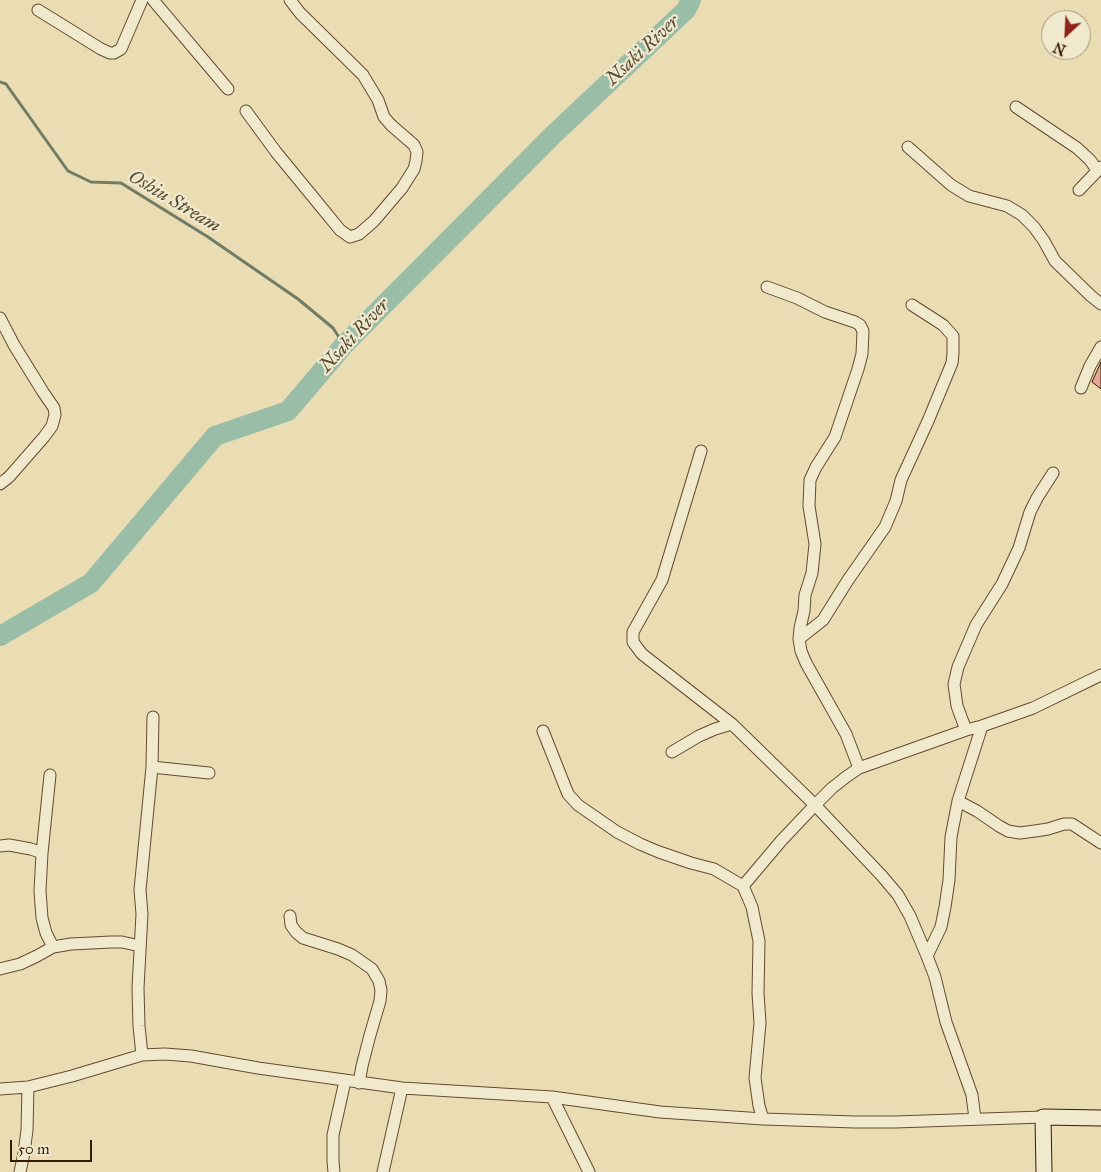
<!DOCTYPE html>
<html>
<head>
<meta charset="utf-8">
<style>
	body { margin:0 }
	#map { position:relative; width:1101px; height:1172px; overflow:hidden; background:#eaddb4; font-family:"IM FELL Great Primer",serif }
	canvas { display:block }
	.north { position:absolute; left:1041px; top:10px; width:50px; height:50px; box-sizing:border-box; background:#f1e9ce; border:1px solid #a7967c; border-radius:50%; rotate:205deg; font-size:14px; font-weight:700; line-height:20px; text-align:center; color:#381a01 }
	.north::after { content:''; display:block; margin:auto; width:18px; height:22px; background:#8f2418; clip-path:polygon(50% 0,100% 100%,50% 72%,0 100%) }
	.scale { position:absolute; left:10px; top:1140px; width:82px; height:22px; box-sizing:border-box; border:2px solid #381a01; border-top:0; padding-left:6px; font-size:15px; line-height:18px; white-space:nowrap; color:#381a01; -webkit-text-stroke:4px #f1e9ce; paint-order:stroke }
</style>
</head>
<body>
<div id="map">
<canvas width="1101" height="1172"></canvas>
<div class="north">N</div>
<div class="scale">50 m</div>
</div>
<script>
const ctx = document.querySelector('canvas').getContext('2d');
ctx.lineJoin = 'round';
const shape = rows => new Path2D(rows.map(r => 'M' + r).join(''));
function strokePath(path, color, width, dash) { ctx.strokeStyle = color; ctx.lineWidth = width; ctx.lineCap = dash ? 'butt' : 'round'; ctx.setLineDash(dash || []); ctx.stroke(path); }
function fill(path, color) { ctx.fillStyle = color; ctx.fill(path, 'evenodd'); }
function drawText(font, color, halo, rows, align = 'center') {
  ctx.font = font + ' "IM FELL Great Primer",serif'; ctx.lineWidth = 4.5; ctx.setLineDash([]); ctx.textBaseline = 'middle'; ctx.strokeStyle = halo; ctx.fillStyle = color; for (const [text, x, y, turn = 0] of rows) {
    ctx.save(); ctx.translate(x, y); ctx.rotate((+turn || 0) * Math.PI / 180); ctx.textAlign = isNaN(turn) ? turn : align; if (halo) ctx.strokeText(text, 0, 0); ctx.fillText(text, 0, 0); ctx.restore();
  }
}
strokePath(shape([
	[0,82,6,84,68,171,91,182,121,183,208,237,298,299,333,328,344,345]
]), '#727c65', 3);
strokePath(shape([
	[0,636,91,583,215,436,288,411,344,345,554,134,686,10,691,0]
]), '#99bda7', 20);
const building = shape([
	[1101,362,1101,389,1092,382,1101,362]
]);
fill(building, '#e6a896');
strokePath(building, '#381a01', 1);
const street = shape([
	[153,0,228,89],
	[38,10,101,49,110,53,114,53,121,49,142,0],
	[1016,107,1077,148,1090,160,1097,170],
	[246,111,276,152,322,208,340,230,350,237,359,234,374,221,402,188,414,169,416,161,417,152,414,145,391,125,384,117,378,100,363,75,300,13,290,0],
	[908,147,951,185,969,196,1007,206,1022,215,1034,227,1044,241,1055,261,1091,296,1101,304],
	[1079,190,1101,167],
	[767,287,797,298,825,312,855,322,860,325,863,331,862,354,858,369,835,437,816,467,810,480,809,506,815,544,812,573,805,595,804,611,800,628,799,639,801,651,806,663,846,734,859,768],
	[0,318,14,345,43,392,54,408,55,415,52,426,44,437,9,477,0,484],
	[1081,388,1090,366,1101,347],
	[701,451,662,580,633,632,633,642,642,654,732,724,815,805,882,876,898,895,910,916,927,956,935,977,946,1022,972,1095,975,1119],
	[799,639,823,620,848,580,885,527,896,501,901,480,928,421,952,363,953,353,953,336,943,325,912,305],
	[966,730,957,706,954,684,958,667,976,625,1002,584,1019,548,1030,512,1037,498,1053,473],
	[543,731,568,794,578,805,617,832,640,844,659,852,691,863,714,869,743,886,752,907,759,941,758,993,760,1023,755,1078,759,1106,763,1119],
	[672,752,699,736,715,729,732,724],
	[152,767,209,773],
	[50,775,42,853,40,891,42,918,46,933,53,947],
	[958,801,977,811,999,826,1008,831,1020,833,1035,831,1048,829,1064,824,1072,824,1101,843],
	[0,846,9,845,31,849,42,853],
	[743,886,781,841,815,805,832,788,846,777,859,768,966,730,982,726,1033,708,1101,675],
	[290,916,291,925,296,932,303,938,338,949,352,955,372,969,379,981,381,990,380,1001,370,1035,362,1066,359,1083],
	[927,956,941,927,945,907,949,880,951,837,958,801,982,726],
	[0,969,20,964,37,956,53,947,71,944,111,942,122,942,140,946],
	[142,1055,139,1026,138,988,142,914,140,890,152,767,153,717],
	[0,1089,28,1087,72,1076,142,1055,165,1054,191,1056,258,1068,402,1088,552,1097,660,1112,763,1119,855,1122,895,1122,1043,1117],
	[552,1097,589,1172],
	[20,1172,24,1153,27,1130,28,1087],
	[334,1172,333,1161,333,1135,345,1081],
	[383,1172,402,1088]
]);
const secondary = shape([
	[1044,1172,1043,1117,1101,1118]
]);
strokePath(street, '#644b2e', 13);
strokePath(secondary, '#381a01', 17);
strokePath(street, '#f1e9ce', 11);
strokePath(secondary, '#f1e9ce', 15);
drawText('italic 19px', '#554b33', '#f1e9ce', [
	["Nsaki River",643,51,-43],
	["Oshiu Stream",174,202,31],
	["Nsaki River",355,336,-47]
]);
</script>
</body>
</html>
